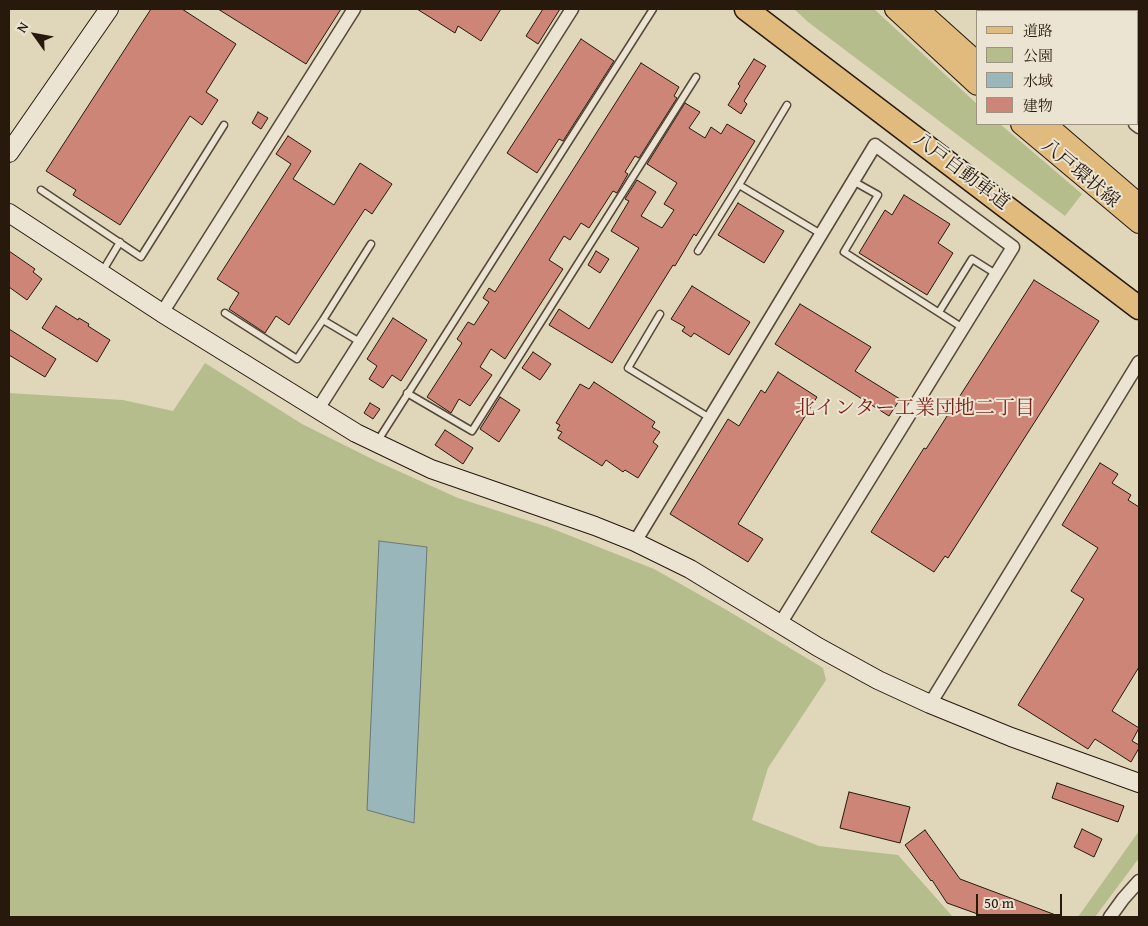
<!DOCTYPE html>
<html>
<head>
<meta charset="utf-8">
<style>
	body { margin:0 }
	#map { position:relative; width:1148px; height:926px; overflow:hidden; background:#e0d6ba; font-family:"Gentium Book Plus","Noto Serif JP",serif }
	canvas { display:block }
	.frame { position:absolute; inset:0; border:10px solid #27190c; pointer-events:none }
	.legend { position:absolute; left:976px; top:10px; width:162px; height:115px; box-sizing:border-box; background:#ebe4d2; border:1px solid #9d9383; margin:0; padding:6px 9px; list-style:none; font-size:15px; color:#27190c }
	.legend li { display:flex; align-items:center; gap:10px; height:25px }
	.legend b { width:25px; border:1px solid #9d9383 }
	.north { position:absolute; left:10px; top:10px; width:50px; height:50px; -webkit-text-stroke:4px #ebe4d2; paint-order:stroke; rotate:302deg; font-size:14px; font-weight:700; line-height:20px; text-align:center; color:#27190c }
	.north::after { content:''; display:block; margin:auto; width:18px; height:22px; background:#27190c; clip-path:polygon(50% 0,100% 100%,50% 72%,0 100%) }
	.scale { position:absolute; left:976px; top:894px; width:86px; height:22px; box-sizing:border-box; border:2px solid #27190c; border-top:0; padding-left:6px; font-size:15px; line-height:18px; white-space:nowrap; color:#27190c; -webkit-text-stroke:4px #ebe4d2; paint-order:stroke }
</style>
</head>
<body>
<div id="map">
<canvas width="1148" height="926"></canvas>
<div class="frame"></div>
<ul class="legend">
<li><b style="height:6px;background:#e0bb7d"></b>道路</li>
<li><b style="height:14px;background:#b6bd8d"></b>公園</li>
<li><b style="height:14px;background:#99b6bb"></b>水域</li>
<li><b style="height:14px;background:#cd8577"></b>建物</li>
</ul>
<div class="north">N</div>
<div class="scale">50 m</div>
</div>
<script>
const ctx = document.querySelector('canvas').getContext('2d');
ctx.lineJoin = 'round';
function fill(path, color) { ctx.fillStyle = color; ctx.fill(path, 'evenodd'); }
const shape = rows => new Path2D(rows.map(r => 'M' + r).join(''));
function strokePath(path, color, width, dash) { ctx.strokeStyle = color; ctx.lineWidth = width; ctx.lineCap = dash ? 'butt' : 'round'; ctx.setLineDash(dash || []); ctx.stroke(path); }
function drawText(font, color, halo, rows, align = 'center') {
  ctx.font = font + ' "Gentium Book Plus","Noto Serif JP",serif'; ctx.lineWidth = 4; ctx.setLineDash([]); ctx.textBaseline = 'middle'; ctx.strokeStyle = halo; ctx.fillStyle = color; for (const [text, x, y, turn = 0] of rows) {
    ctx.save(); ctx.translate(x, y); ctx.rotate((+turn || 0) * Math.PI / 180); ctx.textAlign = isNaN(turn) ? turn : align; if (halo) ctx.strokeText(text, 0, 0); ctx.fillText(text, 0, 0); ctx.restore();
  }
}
fill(shape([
	[794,9,874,9,977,104,977,124,1000,124,1082,194,1065,216,808,22],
	[205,363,302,424,376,461,458,498,548,527,654,569,725,609,823,668,826,680,768,768,752,820,819,846,898,855,953,917,9,917,9,393,123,400,173,411],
	[379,541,427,547,368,810],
	[1139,831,1139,858,1095,917,1078,917]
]), '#b6bd8d');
const water = shape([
	[379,541,427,547,414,823,367,810,379,541]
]);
fill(water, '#99b6bb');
strokePath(water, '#6b7775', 1);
const building = shape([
	[151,9,182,9,236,44,206,92,218,100,202,125,190,116,120,225,73,195,76,190,46,171,151,9],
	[218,9,341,9,306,64,218,9],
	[417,9,501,9,481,41,458,26,455,33,417,9],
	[543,9,560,9,538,44,526,36,543,9],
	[581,39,614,61,563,141,559,139,537,173,507,153,581,39],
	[754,59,766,66,744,101,747,104,741,114,728,105,740,86,738,84,754,59],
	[641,63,679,87,674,96,677,98,639,158,635,156,625,172,628,174,617,193,613,191,589,228,581,223,570,240,564,236,549,260,563,269,505,359,491,349,480,367,492,375,470,406,459,399,451,413,427,397,462,343,457,339,468,322,474,325,489,302,483,298,489,288,495,292,641,63],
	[685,103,700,112,689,128,705,138,711,127,721,134,727,124,755,141,696,236,694,234,675,266,673,265,612,363,549,325,559,309,589,329,639,248,611,231,629,201,625,199,637,180,656,192,641,216,662,228,674,210,664,204,677,183,647,164,685,103],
	[258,112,268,118,261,129,252,123,258,112],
	[288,136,311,151,293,179,334,205,360,163,392,184,372,214,365,209,289,325,276,316,265,333,229,309,239,293,217,279,291,164,276,154,288,136],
	[904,195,950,224,938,243,953,253,927,295,859,253,885,210,892,215,904,195],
	[738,203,784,231,764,263,718,235,738,203],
	[9,251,35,269,33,272,42,279,27,300,9,287,9,251],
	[596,251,609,259,600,273,588,265,596,251],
	[1034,280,1099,321,948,558,945,556,934,572,871,532,924,448,926,449,1034,280],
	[692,286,750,322,729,355,694,333,691,337,682,331,685,327,671,319,692,286],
	[800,304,871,347,855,371,900,399,889,416,775,344,800,304],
	[56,306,78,320,79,318,89,324,88,326,110,340,97,362,42,328,56,306],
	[393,318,427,340,401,381,392,375,383,388,369,379,377,366,367,359,393,318],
	[9,329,56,359,45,377,9,355,9,329],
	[533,352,551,364,540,380,522,368,533,352],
	[778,372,817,397,738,524,763,539,748,562,670,514,728,419,739,426,761,390,765,393,778,372],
	[594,382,655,422,652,427,660,432,653,442,658,446,638,478,625,470,623,472,606,460,602,466,558,438,562,432,557,430,560,425,556,423,580,384,589,389,594,382],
	[500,397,520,410,499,442,480,429,500,397],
	[370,403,380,409,373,419,364,413,370,403],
	[445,430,473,448,463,464,435,445,445,430],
	[1100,463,1118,474,1112,483,1131,495,1128,500,1139,507,1139,667,1112,711,1139,728,1132,741,1139,745,1139,748,1131,762,1095,739,1088,749,1018,705,1084,599,1071,591,1098,548,1062,525,1100,463],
	[1057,783,1124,806,1118,822,1052,798,1057,783],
	[849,792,910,807,900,843,840,828,849,792],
	[1082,829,1102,839,1094,857,1074,847,1082,829],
	[925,830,960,879,1061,917,986,917,947,903,932,880,931,881,905,845,925,830]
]);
fill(building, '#cd8577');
strokePath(building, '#27190c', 1);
const lane = shape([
	[787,105,739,185,821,234],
	[853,181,878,195,844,252,963,328],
	[41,190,141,257,224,125],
	[698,251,739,185],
	[102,272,120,242],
	[939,312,972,259,996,274],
	[225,313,297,359,323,320],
	[660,314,628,368,710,418],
	[360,342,323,320,371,244],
	[407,393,472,431,696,77],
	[377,442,653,9]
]);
const street = shape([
	[1085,11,1087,9],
	[1137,43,1139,44],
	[1135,124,1139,127],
	[162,313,354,9],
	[318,409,572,9],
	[635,542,875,145,1013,247,780,624],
	[930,704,1139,362],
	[1110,917,1123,899,1139,881]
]);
const secondary = shape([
	[9,153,109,9],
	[9,213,162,313,356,433,431,469,595,526,635,542,690,569,818,647,878,680,930,704,1011,737,1139,783]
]);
const primary = shape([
	[895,9,977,85],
	[918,9,977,62],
	[1021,124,1139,223],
	[1046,124,1139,204]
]);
const highway = shape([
	[746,9,1139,308]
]);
strokePath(lane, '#554838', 9);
strokePath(street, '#554838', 15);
strokePath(secondary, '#27190c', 20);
strokePath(primary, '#27190c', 22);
strokePath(highway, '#27190c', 25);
strokePath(lane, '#ebe4d2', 6);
strokePath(street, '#ebe4d2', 12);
strokePath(secondary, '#ebe4d2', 18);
strokePath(primary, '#e0bb7d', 20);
strokePath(highway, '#e0bb7d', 22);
drawText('19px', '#27190c', '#ebe4d2', [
	["八戸自動車道",961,172,37],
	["八戸環状線",1080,174,40]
]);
drawText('20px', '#7a1f14', '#ebe4d2', [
	["北インター工業団地二丁目",915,409]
]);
</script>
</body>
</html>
